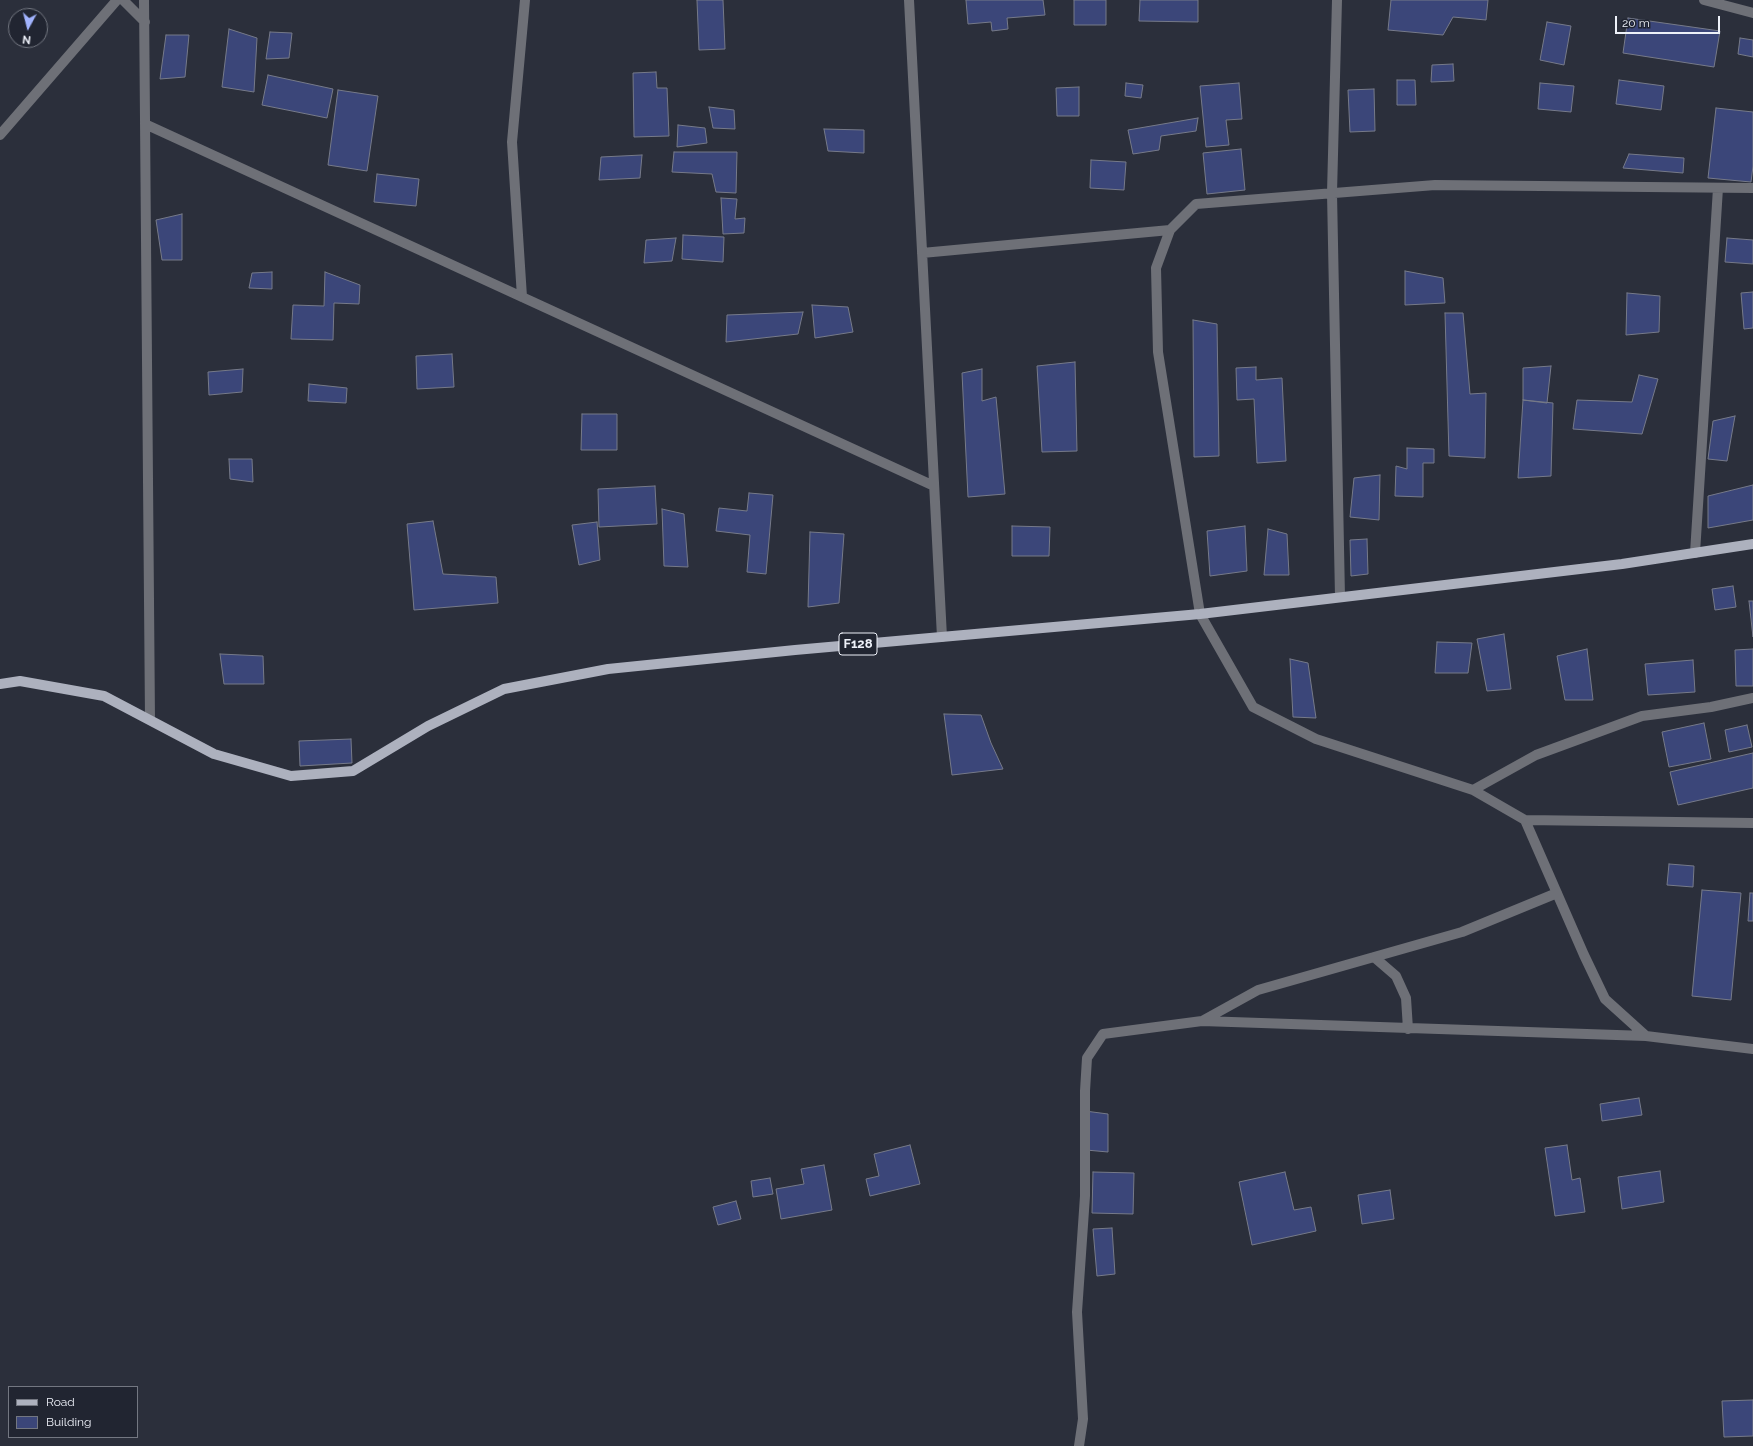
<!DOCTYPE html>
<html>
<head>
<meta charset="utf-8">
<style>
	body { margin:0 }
	#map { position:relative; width:1753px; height:1446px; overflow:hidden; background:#2b2f3b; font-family:Raleway,sans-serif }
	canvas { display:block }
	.legend { position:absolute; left:8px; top:1386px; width:130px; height:52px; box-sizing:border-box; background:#212531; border:1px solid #737781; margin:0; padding:5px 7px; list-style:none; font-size:12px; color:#eef1f9 }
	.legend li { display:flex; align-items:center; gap:8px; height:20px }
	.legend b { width:20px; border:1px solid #737781 }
	.north { position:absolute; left:8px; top:8px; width:40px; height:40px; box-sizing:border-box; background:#212531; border:1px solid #737781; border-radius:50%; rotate:187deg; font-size:11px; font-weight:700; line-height:16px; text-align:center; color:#eef1f9 }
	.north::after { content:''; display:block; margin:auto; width:14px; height:18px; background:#a1b3fd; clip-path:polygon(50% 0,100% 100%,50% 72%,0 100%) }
	.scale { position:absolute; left:1615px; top:16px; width:105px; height:18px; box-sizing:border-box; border:2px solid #eef1f9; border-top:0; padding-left:5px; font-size:12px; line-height:14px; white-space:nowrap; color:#eef1f9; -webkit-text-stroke:3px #212531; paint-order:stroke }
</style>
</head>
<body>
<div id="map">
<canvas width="1753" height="1446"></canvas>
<ul class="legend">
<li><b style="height:5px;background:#adb1be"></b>Road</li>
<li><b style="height:11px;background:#3b4679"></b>Building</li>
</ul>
<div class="north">N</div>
<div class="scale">20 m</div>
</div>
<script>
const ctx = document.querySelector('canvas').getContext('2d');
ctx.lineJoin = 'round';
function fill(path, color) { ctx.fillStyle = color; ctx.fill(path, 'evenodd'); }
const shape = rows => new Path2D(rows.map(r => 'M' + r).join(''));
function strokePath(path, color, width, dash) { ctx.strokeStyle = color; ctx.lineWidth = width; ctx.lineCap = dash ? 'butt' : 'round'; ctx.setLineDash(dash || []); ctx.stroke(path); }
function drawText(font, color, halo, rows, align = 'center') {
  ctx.font = font + ' Raleway,sans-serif'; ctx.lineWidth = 3; ctx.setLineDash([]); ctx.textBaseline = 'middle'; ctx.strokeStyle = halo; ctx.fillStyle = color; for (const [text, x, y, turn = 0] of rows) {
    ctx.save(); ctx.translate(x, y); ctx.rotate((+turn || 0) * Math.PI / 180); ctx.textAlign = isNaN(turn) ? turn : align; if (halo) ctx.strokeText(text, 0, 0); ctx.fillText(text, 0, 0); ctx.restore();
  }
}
const building = shape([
	[697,0,723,0,725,49,699,50,697,0],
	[966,0,1043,0,1045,15,1007,18,1008,29,992,31,991,22,968,24,966,0],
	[1074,0,1106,0,1106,25,1074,25,1074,0],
	[1140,0,1198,0,1198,22,1139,21,1140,0],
	[1391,0,1488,0,1486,20,1453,17,1443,35,1388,30,1391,0],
	[1628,18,1720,31,1714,67,1623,53,1628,18],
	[1547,22,1571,26,1564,65,1540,60,1547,22],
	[229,29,257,38,254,92,222,87,229,29],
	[270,32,292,33,289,58,266,59,270,32],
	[166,35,189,35,185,77,160,79,166,35],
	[1740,38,1753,40,1753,57,1738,54,1740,38],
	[1453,64,1454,81,1431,82,1432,65,1453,64],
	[656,72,657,88,667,88,669,136,634,137,633,73,656,72],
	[268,75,333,89,327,118,262,105,268,75],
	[1397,80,1415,80,1416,105,1397,105,1397,80],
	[1619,80,1664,86,1661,110,1616,104,1619,80],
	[1126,83,1143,85,1141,98,1125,96,1126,83],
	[1239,83,1242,119,1226,120,1229,145,1206,147,1200,86,1239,83],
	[1540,83,1574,86,1571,112,1538,109,1540,83],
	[1079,87,1079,116,1057,116,1056,88,1079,87],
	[1374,89,1375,131,1350,132,1348,90,1374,89],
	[338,90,378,96,367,171,328,165,338,90],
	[709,107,734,110,735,129,713,128,709,107],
	[1716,108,1753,112,1753,166,1751,182,1708,178,1716,108],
	[1198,118,1196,131,1161,136,1159,150,1133,154,1128,130,1198,118],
	[678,125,705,128,707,143,677,147,678,125],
	[824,129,864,130,864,153,828,151,824,129],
	[1241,149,1245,190,1207,194,1203,153,1241,149],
	[674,152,737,152,736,193,716,192,712,174,672,172,674,152],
	[1629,154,1684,158,1683,173,1623,168,1629,154],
	[642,155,640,178,599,180,601,157,642,155],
	[1091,160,1126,162,1124,190,1090,188,1091,160],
	[377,174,419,179,416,206,374,202,377,174],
	[721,198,737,199,735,219,745,218,744,233,723,234,721,198],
	[182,214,182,260,162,260,156,220,182,214],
	[683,235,724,237,723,262,682,259,683,235],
	[676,238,672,261,644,263,646,240,676,238],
	[1727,238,1753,240,1753,264,1725,262,1727,238],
	[1405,271,1443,278,1445,303,1405,305,1405,271],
	[272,272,272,289,249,288,252,273,272,272],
	[325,272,360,285,359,304,334,303,333,340,291,339,293,305,324,306,325,272],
	[1753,292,1753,328,1744,329,1741,293,1753,292],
	[1627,293,1660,296,1659,332,1626,335,1627,293],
	[812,305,848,307,853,332,815,338,812,305],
	[803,312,798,334,726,342,727,315,803,312],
	[1445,313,1463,313,1470,394,1486,393,1485,458,1449,456,1445,313],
	[1193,320,1217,324,1219,456,1194,457,1193,320],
	[452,354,454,387,417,389,416,356,452,354],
	[1075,362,1077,451,1042,452,1037,366,1075,362],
	[1551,366,1547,403,1523,400,1523,368,1551,366],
	[1256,367,1256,380,1282,378,1286,461,1257,463,1254,399,1237,400,1236,368,1256,367],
	[243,369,242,392,209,395,208,372,243,369],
	[982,369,982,401,996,397,1005,494,968,497,962,373,982,369],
	[1639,375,1658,379,1642,434,1573,429,1577,400,1632,402,1639,375],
	[309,384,347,388,346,403,308,401,309,384],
	[1523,400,1553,403,1551,476,1518,478,1523,400],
	[582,414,617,414,617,450,581,450,582,414],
	[1735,416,1727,461,1708,459,1713,421,1735,416],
	[1407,448,1434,449,1434,463,1423,463,1423,497,1395,496,1396,466,1407,469,1407,448],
	[229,459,252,459,253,482,230,479,229,459],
	[1380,475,1379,520,1350,517,1354,478,1380,475],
	[1753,485,1753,520,1708,528,1708,496,1753,485],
	[655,486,657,524,599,527,598,489,655,486],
	[749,493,773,495,766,574,747,572,750,535,716,531,719,508,747,511,749,493],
	[662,509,684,514,688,567,664,566,662,509],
	[433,521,443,574,496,577,498,603,414,610,407,524,433,521],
	[597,522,600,560,579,565,572,525,597,522],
	[1012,526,1050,527,1049,556,1012,556,1012,526],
	[1245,526,1247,571,1210,576,1207,531,1245,526],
	[1268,529,1287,534,1289,575,1264,575,1268,529],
	[810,532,844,534,839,603,808,607,810,532],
	[1367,539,1368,574,1351,576,1350,540,1367,539],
	[1733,586,1736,607,1715,610,1712,589,1733,586],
	[1749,601,1753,601,1753,637,1749,601],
	[1504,634,1511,689,1487,691,1477,639,1504,634],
	[1437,642,1472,643,1468,673,1435,673,1437,642],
	[1587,649,1593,700,1565,700,1557,656,1587,649],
	[1753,649,1753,686,1736,686,1735,650,1753,649],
	[220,654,263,656,264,684,224,684,220,654],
	[1290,659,1308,663,1316,718,1293,717,1290,659],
	[1693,660,1695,692,1648,695,1645,664,1693,660],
	[944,714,981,715,991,743,1003,769,952,775,944,714],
	[1704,723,1711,759,1669,767,1662,732,1704,723],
	[1747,725,1752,747,1729,752,1725,730,1747,725],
	[351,739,352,763,300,766,299,741,351,739],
	[1753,753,1753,788,1678,805,1670,772,1753,753],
	[1669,864,1694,866,1693,887,1667,885,1669,864],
	[1702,890,1741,893,1731,1000,1692,996,1702,890],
	[1750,893,1753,893,1753,921,1748,921,1750,893],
	[1639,1098,1642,1115,1602,1121,1600,1104,1639,1098],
	[1085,1111,1108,1114,1108,1152,1086,1150,1085,1111],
	[910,1145,920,1184,870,1196,866,1179,879,1176,874,1154,910,1145],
	[1567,1145,1572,1180,1580,1178,1585,1212,1555,1216,1545,1148,1567,1145],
	[824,1165,832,1210,781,1219,776,1189,804,1184,801,1169,824,1165],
	[1660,1171,1664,1202,1622,1209,1618,1177,1660,1171],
	[1093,1172,1134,1173,1133,1214,1092,1213,1093,1172],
	[1285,1172,1294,1210,1311,1207,1316,1231,1252,1245,1239,1182,1285,1172],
	[770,1178,773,1194,753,1197,751,1181,770,1178],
	[1390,1190,1394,1219,1362,1224,1358,1195,1390,1190],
	[736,1201,741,1219,718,1225,713,1207,736,1201],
	[1112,1228,1115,1274,1097,1276,1093,1229,1112,1228],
	[1753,1400,1753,1436,1724,1437,1722,1401,1753,1400]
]);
fill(building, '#3b4679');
strokePath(building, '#767a89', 1);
strokePath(shape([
	[123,0,145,22],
	[144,0,150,719],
	[909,0,942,637],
	[1337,0,1332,193,1340,597],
	[1704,0,1753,13],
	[145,124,934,486],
	[0,135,117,0],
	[1753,188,1435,185,1196,204,1170,230,1156,268,1158,352,1200,614,1253,707,1316,739,1473,790,1525,820,1753,823],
	[922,253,1170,230],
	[522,297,512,142,525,0],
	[1695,553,1718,188],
	[1473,790,1536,755,1642,716,1711,707,1753,698],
	[1525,820,1584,955,1605,999,1646,1036,1753,1049],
	[1374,957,1396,976,1406,998,1408,1029],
	[1202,1021,1258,990,1462,932,1557,893],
	[1079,1446,1083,1419,1077,1312,1085,1196,1085,1091,1087,1058,1103,1034,1202,1021,1646,1036]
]), '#6e7077', 10);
strokePath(shape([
	[0,684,20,681,104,696,214,754,291,776,353,771,428,726,504,689,608,669,795,650,1200,614,1622,564,1753,544]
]), '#adb1be', 10);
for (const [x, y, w] of [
	[858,644,38]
]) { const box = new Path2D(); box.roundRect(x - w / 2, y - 11, w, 22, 3); ctx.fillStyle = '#212531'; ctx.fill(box); strokePath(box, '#eef1f9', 1); }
drawText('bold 13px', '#eef1f9', null, [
	["F128",858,644]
]);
</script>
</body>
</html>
